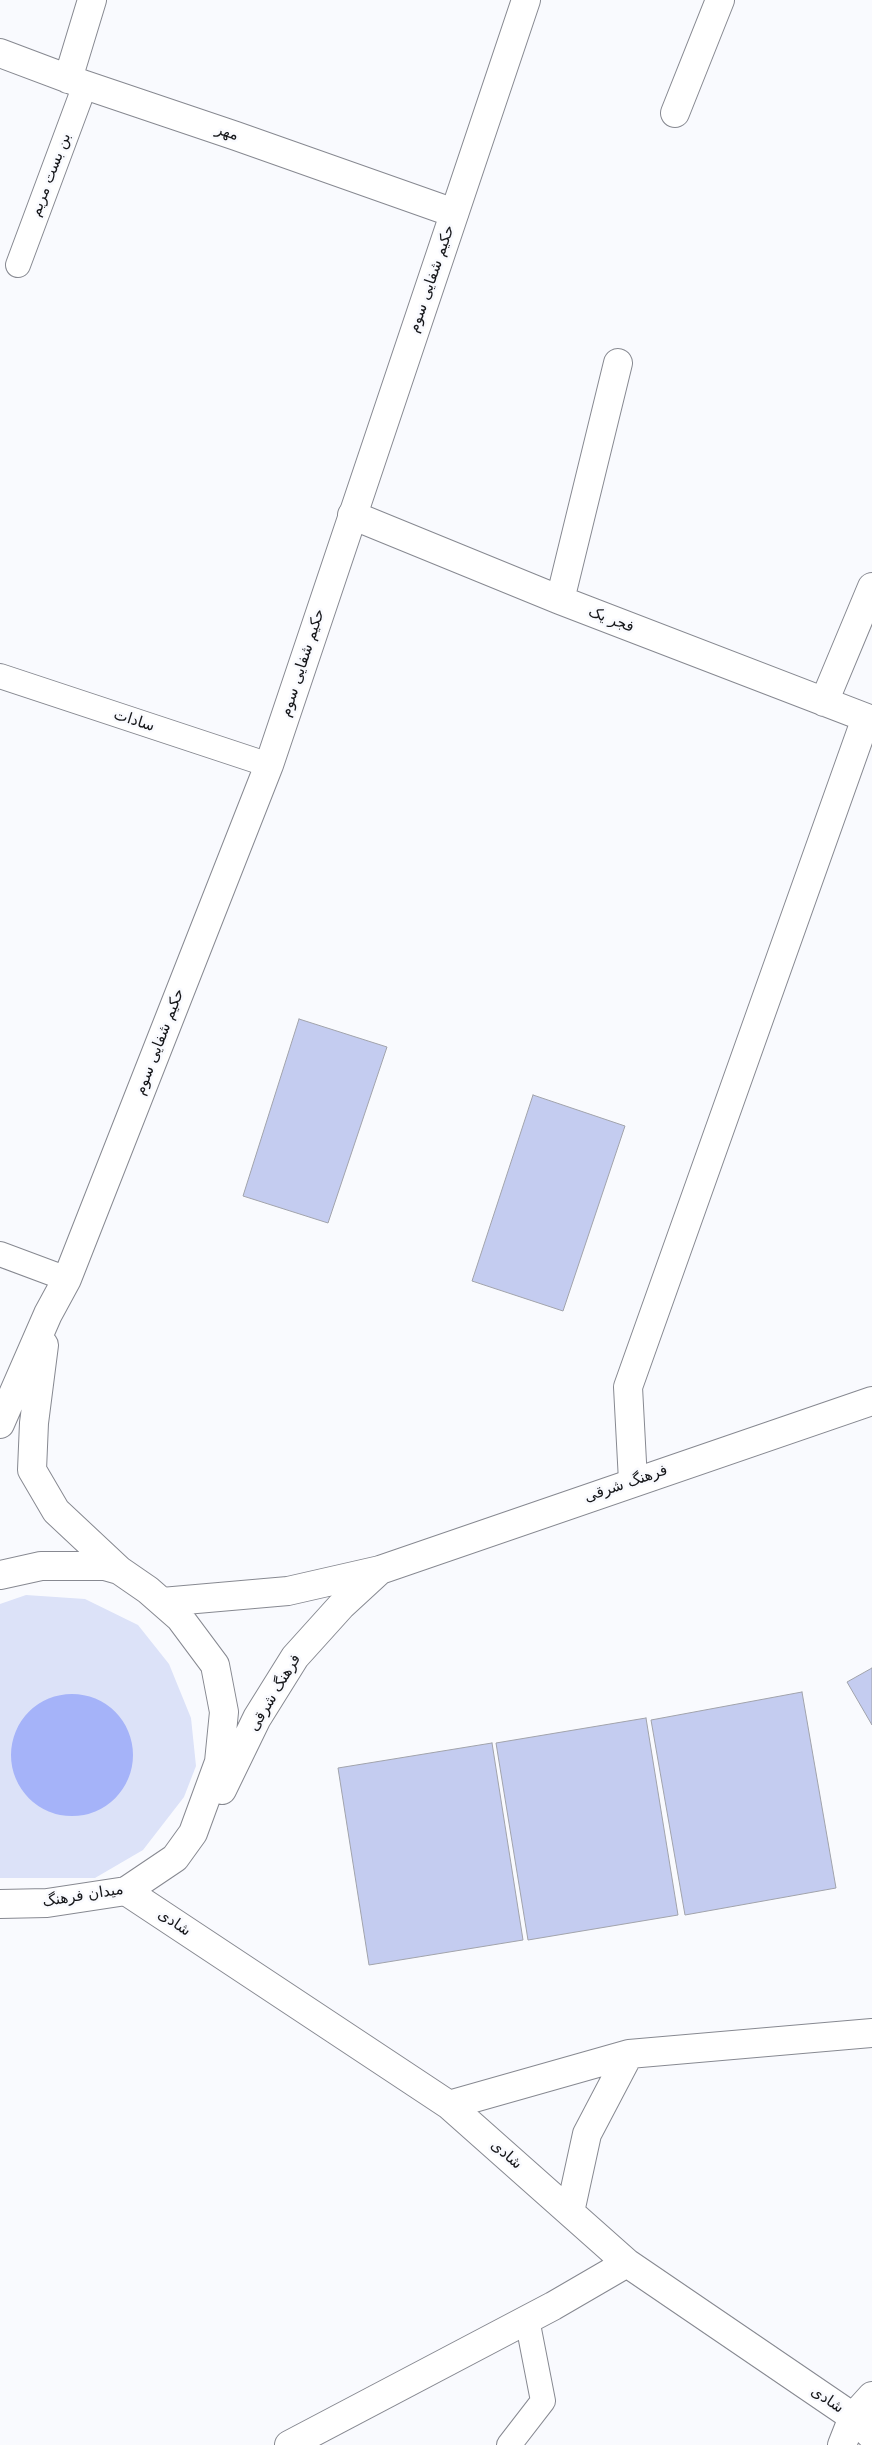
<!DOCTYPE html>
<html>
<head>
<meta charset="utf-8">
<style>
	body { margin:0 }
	canvas { display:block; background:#f9fafe }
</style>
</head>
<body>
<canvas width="872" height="2445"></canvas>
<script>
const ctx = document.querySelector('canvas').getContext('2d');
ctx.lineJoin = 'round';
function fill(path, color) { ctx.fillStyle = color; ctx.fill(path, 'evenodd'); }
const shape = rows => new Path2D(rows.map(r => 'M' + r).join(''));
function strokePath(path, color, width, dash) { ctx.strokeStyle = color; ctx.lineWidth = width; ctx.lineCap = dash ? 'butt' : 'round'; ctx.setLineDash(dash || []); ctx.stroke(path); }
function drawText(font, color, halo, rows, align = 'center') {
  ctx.font = font + ' "DejaVu Sans","Noto Sans Arabic",sans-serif'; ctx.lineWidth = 5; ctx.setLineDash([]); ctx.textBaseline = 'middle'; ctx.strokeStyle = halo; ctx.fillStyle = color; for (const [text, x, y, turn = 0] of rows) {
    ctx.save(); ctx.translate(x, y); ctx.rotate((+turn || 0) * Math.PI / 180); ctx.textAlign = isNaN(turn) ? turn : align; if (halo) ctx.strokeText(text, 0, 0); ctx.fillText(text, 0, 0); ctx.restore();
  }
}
fill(shape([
	[26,1595,85,1599,138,1625,169,1664,191,1718,196,1766,184,1797,143,1850,95,1878,0,1878,0,1604]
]), '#dce2f8');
fill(shape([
	'11 1755a61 61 0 1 1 122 0a61 61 0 1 1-122 0Z'
]), '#a5b3f9');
const building = shape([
	[299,1019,387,1047,328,1223,243,1196,299,1019],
	[533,1095,625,1126,563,1311,472,1281,533,1095],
	[872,1668,872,1725,847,1682,872,1668],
	[802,1692,836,1888,685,1915,651,1720,802,1692],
	[646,1718,678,1915,528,1940,496,1743,646,1718],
	[492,1743,523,1940,369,1965,338,1768,492,1743]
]);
fill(building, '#c4ccf0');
strokePath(building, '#a1a3ab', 1);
const lane = shape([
	[18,265,85,85],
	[0,676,269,765],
	[0,1254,67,1279],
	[509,2445,543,2401,527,2319]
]);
const street = shape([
	[0,53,85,85,236,136,454,213],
	[68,79,92,0],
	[675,113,720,0],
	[352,515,560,600,872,720],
	[560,600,618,363],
	[824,702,872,587],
	[633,1481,628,1387,866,718],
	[126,1891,449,2105,627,2263,853,2417,872,2436],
	[449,2105,629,2054,872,2033],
	[570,2212,587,2134,629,2054],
	[289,2445,553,2306,627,2263],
	[842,2445,853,2417,872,2396]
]);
const secondary = shape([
	[44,1345,34,1423,32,1470,56,1511,119,1570],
	[0,1424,48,1314,67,1279,269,765,526,0],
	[0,1575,41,1566,105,1566,119,1570,148,1590,180,1618,215,1665,224,1712,219,1762,193,1833,175,1858,126,1891,47,1903,0,1904],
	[162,1602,288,1591,380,1570,872,1401],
	[222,1790,257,1718,295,1657,341,1606,379,1571]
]);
strokePath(lane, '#878991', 26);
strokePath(street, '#878991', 30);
strokePath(secondary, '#878991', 30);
strokePath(lane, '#fff', 24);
strokePath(street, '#fff', 28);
strokePath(secondary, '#fff', 28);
drawText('15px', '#151619', '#f9fafe', [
	["مهر",227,133,19],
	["بن بست مریم",51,175,-69],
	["حکیم شفایی سوم",432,279,-71],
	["فجر یک",611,620,21],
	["حکیم شفایی سوم",303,663,-72],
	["سادات",134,721,18],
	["حکیم شفایی سوم",160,1042,-69],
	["فرهنگ شرقی",626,1484,-19],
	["فرهنگ شرقی",275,1693,-59],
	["میدان فرهنگ",83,1896,-9],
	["شادی",174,1923,34],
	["شادی",506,2155,41],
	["شادی",827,2400,34]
]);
</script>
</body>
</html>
